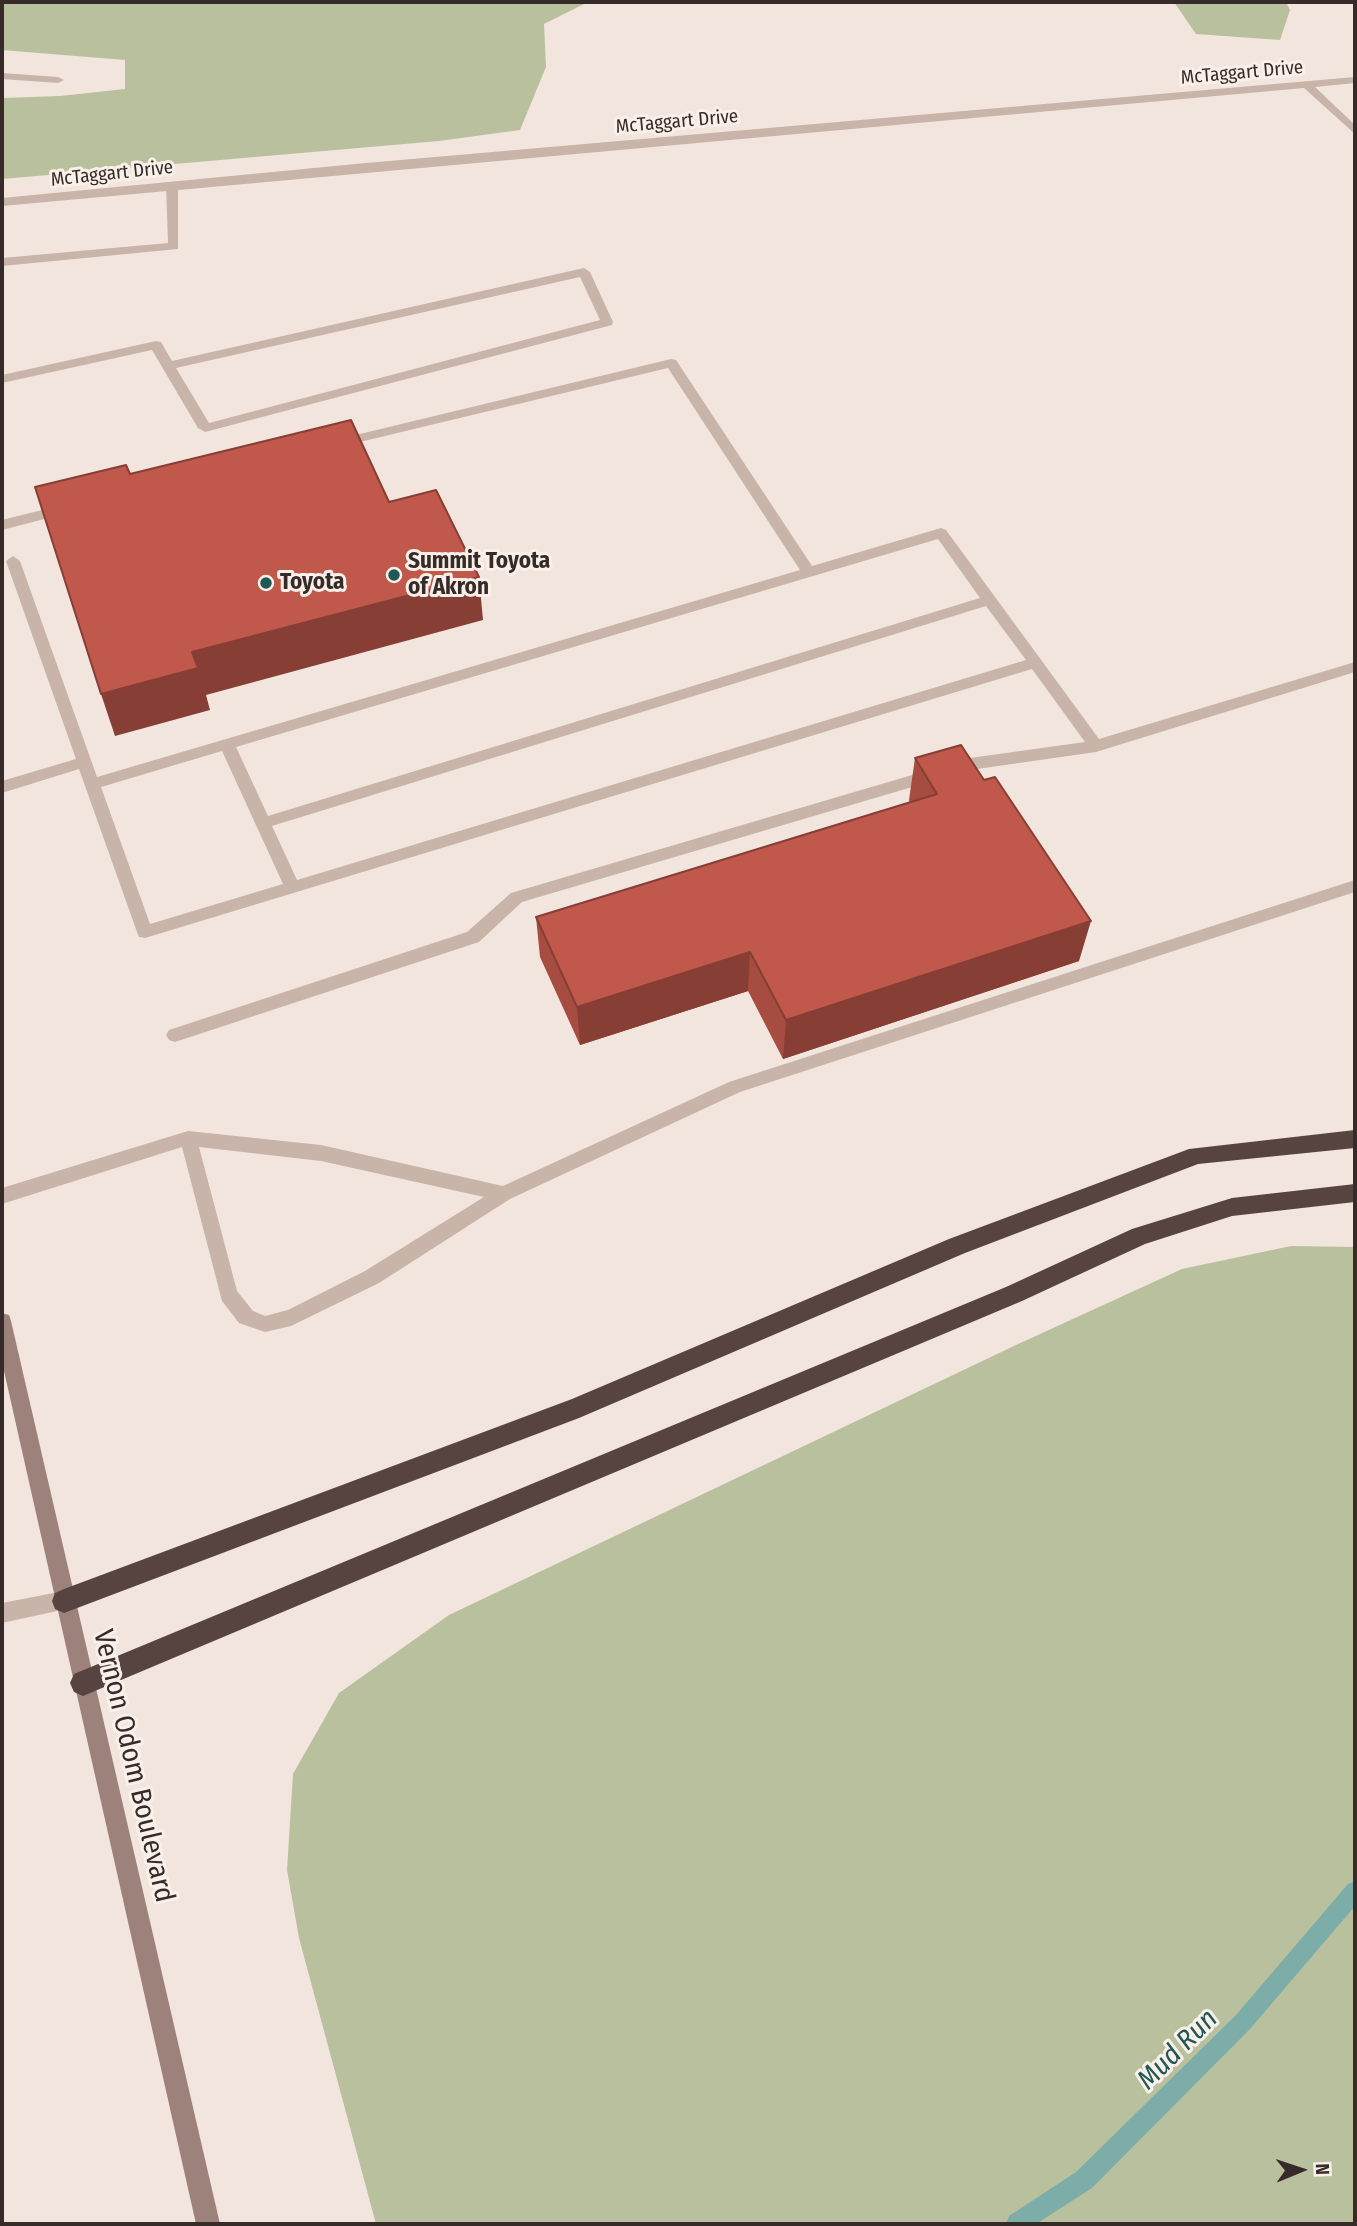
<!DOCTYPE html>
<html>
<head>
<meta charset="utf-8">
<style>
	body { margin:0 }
	#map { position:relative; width:1357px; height:2226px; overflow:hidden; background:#f1e5dd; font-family:"Fira Sans Condensed",sans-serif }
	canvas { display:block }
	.frame { position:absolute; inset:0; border:4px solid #372b29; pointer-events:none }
	.north { position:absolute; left:1266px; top:2135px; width:70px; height:70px; -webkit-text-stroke:5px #f9f0ea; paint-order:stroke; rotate:88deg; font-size:19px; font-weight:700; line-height:28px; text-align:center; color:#372b29 }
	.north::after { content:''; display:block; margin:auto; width:24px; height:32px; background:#372b29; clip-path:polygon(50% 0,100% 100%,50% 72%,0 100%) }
</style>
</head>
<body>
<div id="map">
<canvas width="1357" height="2226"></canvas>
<div class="frame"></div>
<div class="north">N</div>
</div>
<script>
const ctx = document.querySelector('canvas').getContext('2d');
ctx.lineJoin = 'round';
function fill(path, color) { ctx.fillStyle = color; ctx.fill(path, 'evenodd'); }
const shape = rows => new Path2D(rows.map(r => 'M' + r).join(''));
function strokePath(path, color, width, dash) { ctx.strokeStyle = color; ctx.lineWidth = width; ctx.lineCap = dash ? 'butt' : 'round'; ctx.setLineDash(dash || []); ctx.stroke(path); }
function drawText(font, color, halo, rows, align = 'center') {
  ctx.font = font + ' "Fira Sans Condensed",sans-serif'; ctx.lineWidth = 6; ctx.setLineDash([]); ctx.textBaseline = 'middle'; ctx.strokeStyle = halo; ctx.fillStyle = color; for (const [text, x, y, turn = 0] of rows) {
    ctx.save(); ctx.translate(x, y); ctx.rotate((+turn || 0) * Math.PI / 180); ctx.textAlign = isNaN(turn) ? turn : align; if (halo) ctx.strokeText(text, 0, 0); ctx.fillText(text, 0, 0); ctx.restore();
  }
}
fill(shape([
	[2,2,588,2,544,24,546,67,520,130,439,141,2,179,2,98,60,96,125,89,125,60,2,50],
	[1174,2,1286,2,1290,10,1280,40,1196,34],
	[1291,1246,1355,1247,1355,2224,376,2224,299,1938,287,1870,293,1774,339,1693,449,1615,1016,1345,1182,1269]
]), '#b9c09e');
fill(shape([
	[1355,1881,1355,1906,1250,2029,1092,2188,1036,2224,1006,2224,1009,2216,1076,2172,1236,2015,1348,1884,1355,1881]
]), '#7dada8');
fill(shape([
	[2,73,58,77,64,80,58,83,2,79,2,73],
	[172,182,178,186,178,249,2,266,2,258,168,243,166,186,172,182],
	[584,268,590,272,613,322,612,325,205,432,198,428,152,350,2,383,2,375,156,341,161,342,172,361,584,268],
	[580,277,600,320,209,423,176,368,580,277],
	[671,359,676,360,812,566,941,528,946,530,1099,739,1355,662,1355,672,1096,752,970,770,522,902,479,942,175,1042,169,1040,166,1035,169,1030,467,932,511,893,970,758,1085,742,1032,669,145,938,139,937,137,932,79,769,2,793,2,781,76,759,6,561,13,556,20,561,97,777,800,570,668,368,339,447,332,443,339,439,671,359],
	[938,539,980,598,268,816,236,747,938,539],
	[986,606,1026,660,297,880,272,826,986,606],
	[222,751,283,884,150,924,101,787,222,751],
	[66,504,71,506,71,512,2,530,2,520,66,504],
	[1355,880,1355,892,740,1092,510,1199,379,1283,291,1326,265,1332,239,1323,222,1301,182,1147,2,1204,2,1188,188,1131,321,1145,503,1186,729,1082,1355,880],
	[199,1147,321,1161,484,1197,365,1271,288,1310,265,1316,253,1311,237,1291,199,1147],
	[64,1591,71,1594,74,1601,71,1608,2,1623,2,1603,64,1591]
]), '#c9b4aa');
fill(shape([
	[1355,77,1355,83,1315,87,1355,125,1355,134,1304,88,2,206,2,198,366,163,1355,77]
]), '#c9b4aa');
fill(shape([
	[2,1313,9,1315,11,1321,220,2224,196,2224,2,1362,2,1313]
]), '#9d827b');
fill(shape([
	[1355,1130,1355,1148,1198,1164,965,1253,579,1418,64,1613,55,1609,52,1601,55,1593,64,1589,572,1399,949,1239,1189,1149,1355,1130],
	[1355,1184,1355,1202,1232,1216,1145,1244,1022,1301,83,1696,74,1692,70,1683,74,1674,1006,1287,1132,1229,1232,1198,1355,1184]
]), '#574440');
fill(shape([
	[915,758,1079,961,783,1059,748,991,580,1045,540,957,536,917,910,803,909,800]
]), '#a64c41');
fill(shape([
	[479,577,483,620,206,695,210,710,115,736,101,694,192,652],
	[1091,921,1079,961,783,1059,786,1020],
	[750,952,748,991,580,1045,577,1007]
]), '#873e35');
const building = shape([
	[351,420,389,502,436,490,479,577,192,652,198,668,101,694,35,487,126,465,130,474,351,420],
	[961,745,984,780,995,777,1091,921,786,1020,750,952,577,1007,536,917,937,794,915,758,961,745]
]);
fill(building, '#c1584c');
strokePath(building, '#873e35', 2);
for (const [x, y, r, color] of [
	[394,575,7,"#205752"],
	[266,583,7,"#205752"]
]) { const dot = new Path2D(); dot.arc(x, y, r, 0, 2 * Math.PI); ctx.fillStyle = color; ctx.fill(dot); strokePath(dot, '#f9f0ea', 2.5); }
drawText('19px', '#372b29', '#f9f0ea', [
	["McTaggart Drive",1242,73,-5],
	["McTaggart Drive",677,122,-5],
	["McTaggart Drive",112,174,-6]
]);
drawText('bold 23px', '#372b29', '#f9f0ea', [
	["Summit Toyota",408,562],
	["of Akron",408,588],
	["Toyota",280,583]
], 'left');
drawText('28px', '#372b29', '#f9f0ea', [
	["Vernon Odom Boulevard",133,1766,77]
]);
drawText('italic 28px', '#205752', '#f9f0ea', [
	["Mud Run",1178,2050,-45]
]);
</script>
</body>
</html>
